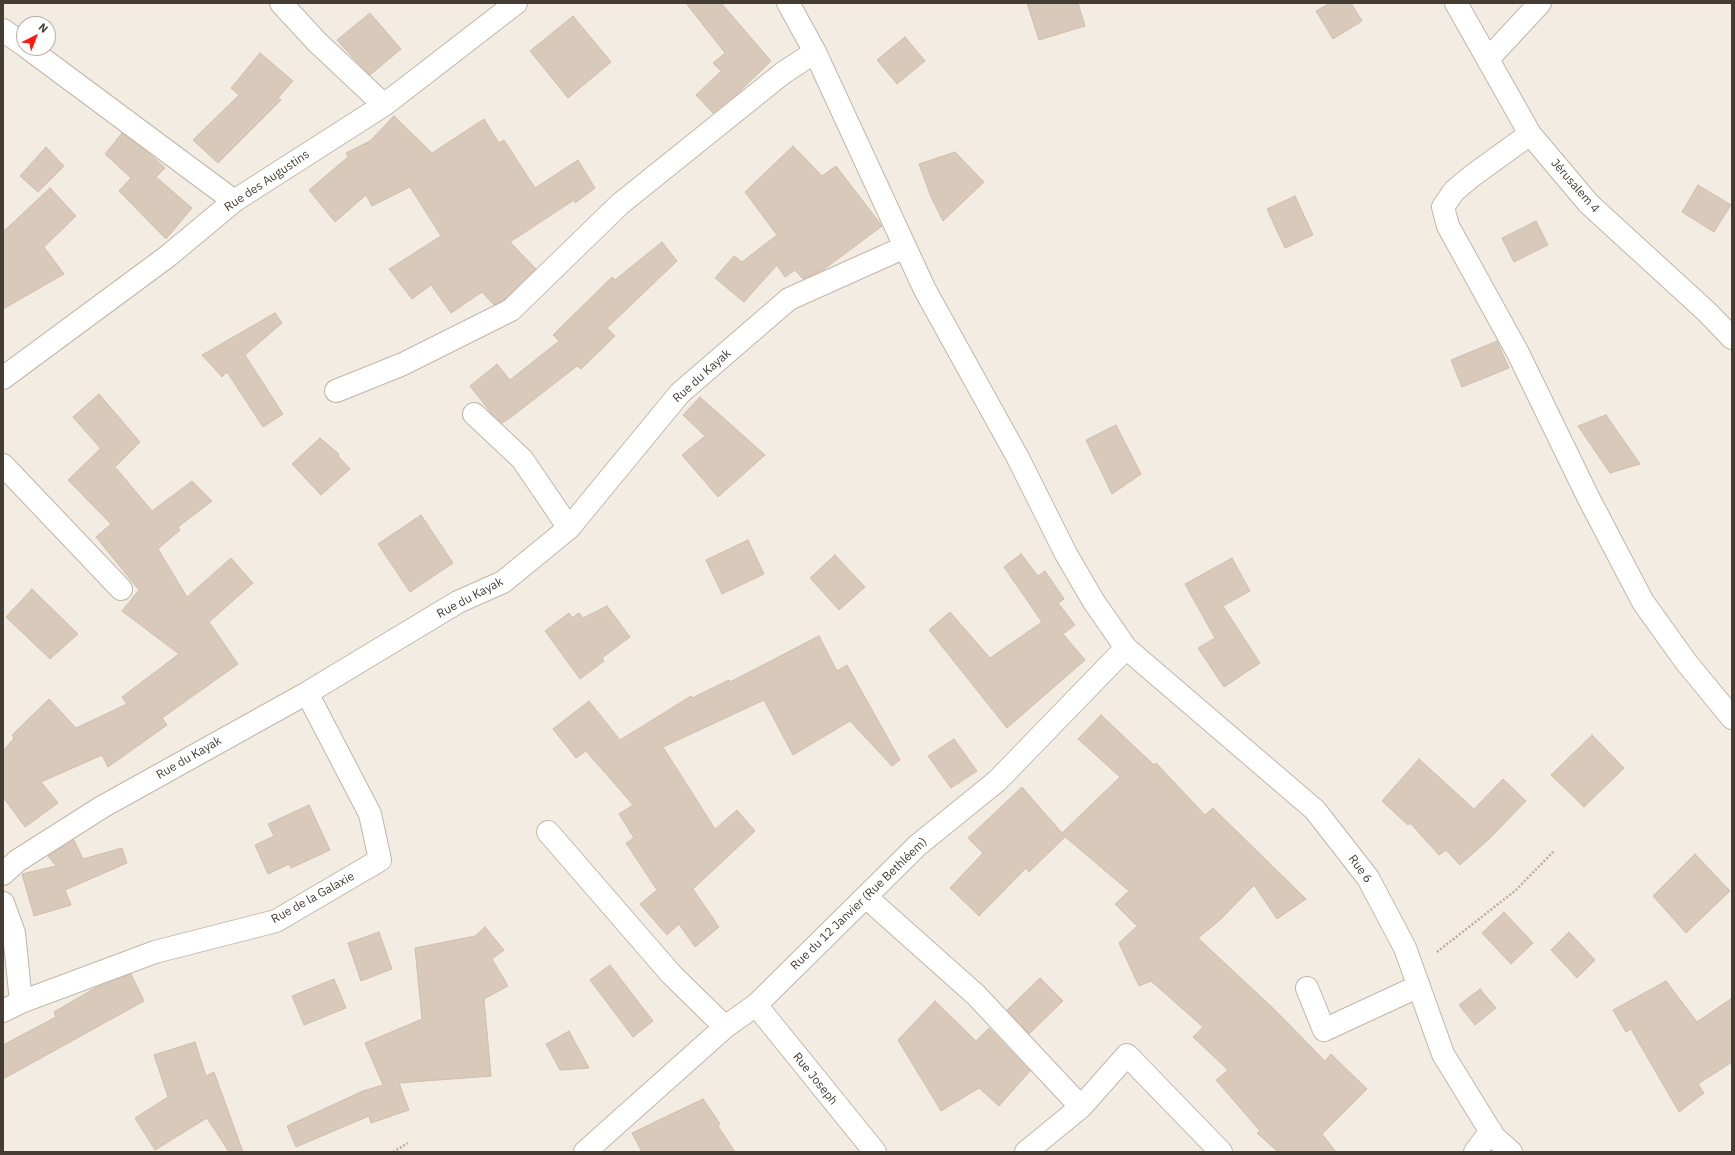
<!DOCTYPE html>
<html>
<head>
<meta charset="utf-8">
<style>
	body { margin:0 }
	#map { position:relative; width:1735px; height:1155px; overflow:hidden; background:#f3ece3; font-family:"IBM Plex Sans",sans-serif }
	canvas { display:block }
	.frame { position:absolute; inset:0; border:4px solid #453c33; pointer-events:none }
	.north { position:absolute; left:16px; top:16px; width:40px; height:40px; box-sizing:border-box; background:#fff; border:1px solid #b5b1ad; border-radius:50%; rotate:42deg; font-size:11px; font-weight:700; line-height:16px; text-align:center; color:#453c33 }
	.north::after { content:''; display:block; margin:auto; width:14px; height:18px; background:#ff180e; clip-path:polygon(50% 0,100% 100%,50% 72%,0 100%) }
</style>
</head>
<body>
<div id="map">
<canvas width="1735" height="1155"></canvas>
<div class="frame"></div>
<div class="north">N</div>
</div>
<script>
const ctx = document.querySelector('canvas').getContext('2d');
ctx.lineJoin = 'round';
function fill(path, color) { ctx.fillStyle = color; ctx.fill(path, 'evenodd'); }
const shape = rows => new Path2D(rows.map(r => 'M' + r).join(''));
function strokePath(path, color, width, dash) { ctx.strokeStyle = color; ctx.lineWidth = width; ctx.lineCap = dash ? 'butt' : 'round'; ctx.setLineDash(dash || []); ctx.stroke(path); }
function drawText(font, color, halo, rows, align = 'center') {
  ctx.font = font + ' "IBM Plex Sans",sans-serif'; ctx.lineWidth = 4; ctx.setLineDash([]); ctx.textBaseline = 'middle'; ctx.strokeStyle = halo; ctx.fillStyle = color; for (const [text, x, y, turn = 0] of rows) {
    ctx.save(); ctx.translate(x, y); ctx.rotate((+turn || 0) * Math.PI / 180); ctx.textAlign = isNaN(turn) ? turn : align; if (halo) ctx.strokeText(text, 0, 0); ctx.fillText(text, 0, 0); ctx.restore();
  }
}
const building = shape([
	[686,3,721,3,771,61,737,94,713,113,696,95,721,71,713,63,725,53,686,3],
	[1027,3,1078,3,1085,26,1039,40,1027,3],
	[1330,3,1351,3,1362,21,1333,39,1316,11,1330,3],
	[370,13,401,49,370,75,354,59,337,40,370,13],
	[573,16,611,62,568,98,530,51,573,16],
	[905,37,925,61,897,84,877,60,905,37],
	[260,53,293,81,278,98,281,100,218,163,193,140,239,95,231,88,260,53],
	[394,116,432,153,484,119,499,143,504,140,535,188,578,160,595,188,575,203,574,200,510,242,536,269,504,300,494,305,482,292,451,313,431,285,412,299,389,269,441,236,410,187,372,206,366,195,335,222,309,190,348,157,346,153,370,141,394,116],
	[122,133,146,151,165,168,156,177,192,208,166,239,119,191,131,178,105,154,122,133],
	[793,146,822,176,836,166,882,226,823,270,803,279,795,270,785,277,777,265,744,302,715,278,734,256,742,262,777,235,745,192,793,146],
	[46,147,64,166,38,192,20,176,46,147],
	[955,152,984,182,943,221,931,197,919,164,955,152],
	[1698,185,1731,205,1714,232,1682,212,1698,185],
	[50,188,76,216,44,247,64,274,3,309,3,232,50,188],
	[1295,196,1313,235,1285,248,1267,209,1295,196],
	[1536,221,1548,245,1514,262,1502,238,1536,221],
	[662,242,677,261,607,328,615,336,581,369,577,366,510,418,502,423,491,413,470,386,497,364,510,380,559,341,553,335,612,277,615,280,662,242],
	[275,313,282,323,245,355,283,414,263,427,227,372,222,377,202,355,275,313],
	[1497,341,1509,368,1462,387,1451,360,1497,341],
	[99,394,140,442,116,466,73,417,99,394],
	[700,397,765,455,718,497,682,455,705,436,683,415,700,397],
	[1606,415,1640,464,1610,473,1578,426,1606,415],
	[1116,425,1141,474,1112,494,1086,440,1116,425],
	[320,438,339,454,338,456,350,469,321,495,292,464,320,438],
	[100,449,152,511,192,481,212,501,178,527,180,530,158,549,187,597,231,558,253,583,209,622,238,664,162,718,167,725,108,767,102,755,41,782,58,803,25,827,3,797,3,751,14,738,12,735,49,699,76,728,127,704,122,697,179,654,122,611,139,590,96,537,111,524,68,480,100,449],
	[421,515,453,563,410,592,378,544,421,515],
	[748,540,764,574,722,594,706,560,748,540],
	[1021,554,1038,576,1045,571,1064,599,1058,603,1075,625,1063,634,1085,660,1007,728,929,630,950,612,990,658,1042,622,1004,567,1021,554],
	[835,555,865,587,839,610,810,578,835,555],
	[1232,558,1250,591,1223,606,1260,663,1224,687,1198,648,1215,638,1185,584,1232,558],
	[32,589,78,634,50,659,6,617,32,589],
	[607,606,630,637,602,658,604,661,580,679,545,631,569,613,572,618,579,613,583,618,607,606],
	[819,636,837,671,847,665,900,760,892,766,850,721,793,755,764,700,663,747,715,829,737,810,755,831,693,889,719,927,695,947,679,924,667,935,640,904,657,890,626,843,634,838,619,814,633,805,586,751,576,758,553,729,589,701,620,740,691,696,692,698,729,680,730,682,819,636],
	[1101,715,1154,765,1156,763,1205,815,1213,808,1306,899,1277,919,1254,885,1220,920,1198,938,1275,1010,1325,1061,1331,1054,1367,1089,1322,1134,1336,1152,1278,1152,1257,1133,1260,1131,1216,1080,1228,1070,1193,1037,1203,1027,1151,981,1139,986,1119,943,1137,926,1115,904,1129,891,1064,836,1065,837,1029,872,1026,868,979,916,950,888,983,853,968,838,1022,787,1062,833,1120,777,1078,739,1101,715],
	[1592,735,1624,768,1584,807,1551,775,1592,735],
	[954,739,977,771,951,788,928,756,954,739],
	[1419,759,1474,809,1503,779,1526,801,1489,839,1460,865,1446,850,1439,855,1410,823,1408,825,1382,801,1419,759],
	[309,805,330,850,291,868,289,864,268,874,255,845,274,836,268,824,309,805],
	[74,840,83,859,122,848,127,863,65,890,71,905,34,916,22,874,56,866,48,856,74,840],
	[1695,854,1730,891,1686,933,1653,896,1695,854],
	[1504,912,1533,943,1511,964,1482,933,1504,912],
	[485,927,504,950,492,959,508,986,484,999,491,1076,399,1083,409,1110,371,1123,369,1116,296,1147,287,1126,363,1091,383,1085,365,1043,422,1019,415,948,475,936,485,927],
	[379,932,392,969,361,981,348,943,379,932],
	[1569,932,1595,960,1577,978,1551,950,1569,932],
	[610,965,653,1021,633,1037,590,980,610,965],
	[131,974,144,1001,3,1079,3,1045,56,1017,54,1012,95,988,131,974],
	[1040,978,1063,1001,1029,1034,1007,1010,1040,978],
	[334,979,346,1008,304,1025,292,996,334,979],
	[1666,981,1697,1022,1732,998,1732,1062,1698,1084,1704,1093,1679,1112,1631,1029,1626,1032,1613,1010,1666,981],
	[1480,989,1496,1008,1475,1025,1459,1005,1480,989],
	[935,1001,976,1041,989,1028,1030,1071,999,1106,979,1088,941,1111,898,1040,935,1001],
	[569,1031,589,1068,560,1070,546,1044,569,1031],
	[195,1042,206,1076,214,1072,243,1152,229,1152,207,1118,155,1150,135,1118,168,1097,154,1055,195,1042],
	[703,1099,720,1124,718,1126,735,1152,642,1152,632,1133,703,1099]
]);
fill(building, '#d8c9bb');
strokePath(building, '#d0bdab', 1);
const minor = shape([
	[281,3,317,42,384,105],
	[788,3,815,52,925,290,1018,458,1066,554,1094,602,1126,648,1315,810,1368,878,1405,948,1443,1054,1494,1137,1511,1152],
	[1456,3,1530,134,1589,204,1707,312,1732,338],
	[3,30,24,45],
	[28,48,234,201],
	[1488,59,1540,3],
	[1530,134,1472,176,1454,191,1443,207,1448,226,1518,353,1588,497,1643,602,1686,662,1732,718],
	[3,378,168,256,234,201,384,105,516,3],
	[336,391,403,364,511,310,620,204,783,73,815,52],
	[474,414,522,459,569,528],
	[3,465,121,589],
	[548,832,671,974,725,1027],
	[3,874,17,861,102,807,307,693,458,602,503,582,569,528,680,393,789,299,905,247],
	[866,897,976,995,1081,1107,1026,1152],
	[3,903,14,933,21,1002],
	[1307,988,1324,1030,1419,986],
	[756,1005,875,1152],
	[3,1011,21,1002,155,952,276,921,380,860,370,814,307,693],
	[1081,1107,1127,1055,1221,1152],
	[585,1152,725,1027,756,1005,918,845,997,781,1126,648],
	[1475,1152,1491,1131]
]);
strokePath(minor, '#c1b6a8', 24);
strokePath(shape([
	[1437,952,1516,890,1554,851],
	[393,1152,408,1143]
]), '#c1ad96', 2.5, [2, 2]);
strokePath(minor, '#fff', 22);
drawText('12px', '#453c33', '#fff', [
	["Rue des Augustins",267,181,-34],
	["Jérusalem 4",1575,186,49],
	["Rue du Kayak",702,376,-42],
	["Rue du Kayak",470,598,-28],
	["Rue du Kayak",189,758,-30],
	["Rue 6",1360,869,54],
	["Rue de la Galaxie",313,898,-29],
	["Rue du 12 Janvier (Rue Bethléem)",859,904,-44],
	["Rue Joseph",815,1079,51]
]);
</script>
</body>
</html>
